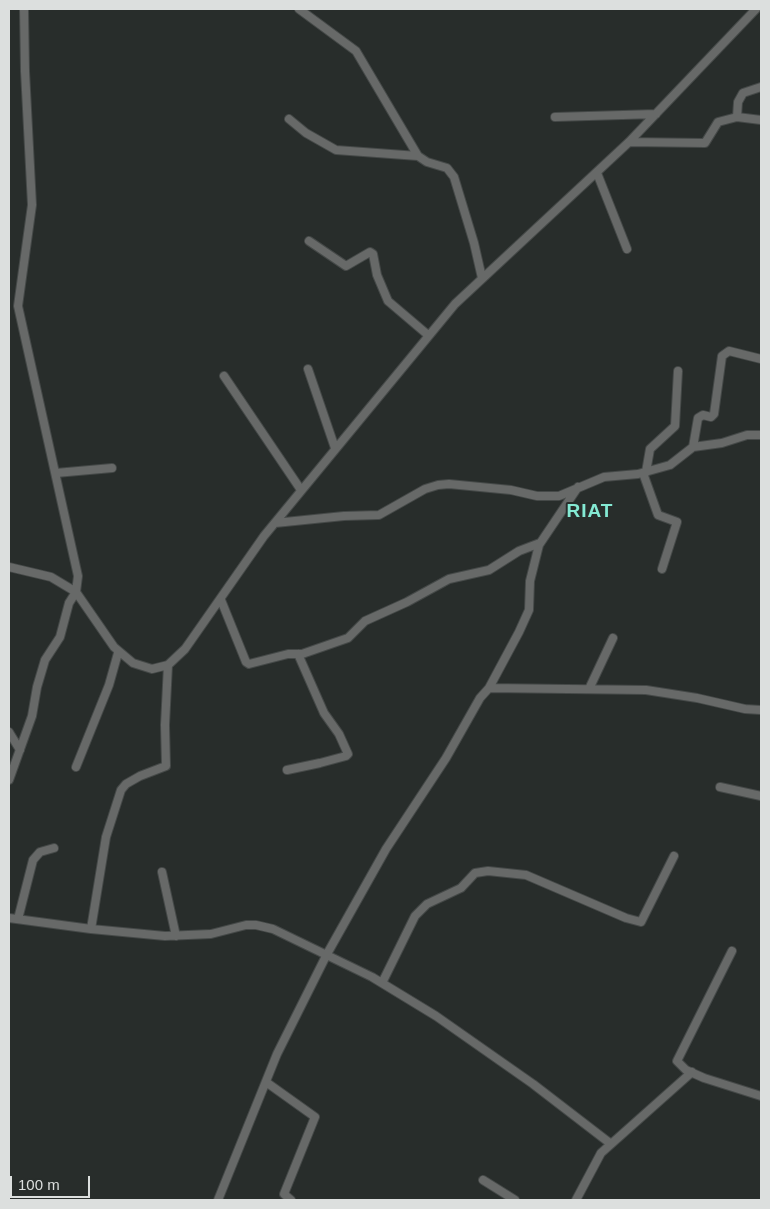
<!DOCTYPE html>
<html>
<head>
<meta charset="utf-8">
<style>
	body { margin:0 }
	#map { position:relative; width:770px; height:1209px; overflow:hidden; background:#282d2b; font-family:Helvetica,sans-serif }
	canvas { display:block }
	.frame { position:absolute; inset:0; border:10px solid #dcdfde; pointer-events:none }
	.scale { position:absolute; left:10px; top:1176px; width:80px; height:22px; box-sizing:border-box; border:2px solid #dcdfde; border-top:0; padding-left:6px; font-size:15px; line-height:18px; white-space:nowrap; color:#dcdfde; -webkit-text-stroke:4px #282d2b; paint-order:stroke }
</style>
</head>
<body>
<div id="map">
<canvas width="770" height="1209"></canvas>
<div class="frame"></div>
<div class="scale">100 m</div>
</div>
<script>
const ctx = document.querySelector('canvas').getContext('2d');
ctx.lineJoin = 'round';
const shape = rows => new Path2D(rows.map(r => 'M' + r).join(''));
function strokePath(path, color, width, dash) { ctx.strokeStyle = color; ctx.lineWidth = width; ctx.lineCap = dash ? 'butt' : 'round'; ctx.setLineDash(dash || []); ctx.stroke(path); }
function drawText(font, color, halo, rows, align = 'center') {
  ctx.font = font + ' Helvetica,sans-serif'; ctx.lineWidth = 4; ctx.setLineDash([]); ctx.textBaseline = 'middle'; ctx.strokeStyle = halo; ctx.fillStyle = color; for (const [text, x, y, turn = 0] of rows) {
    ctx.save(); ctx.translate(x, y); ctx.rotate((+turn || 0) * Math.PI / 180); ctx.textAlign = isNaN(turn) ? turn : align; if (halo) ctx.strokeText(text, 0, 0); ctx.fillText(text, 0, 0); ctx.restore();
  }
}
const minor = shape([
	[299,9,356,51,418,156,427,162,447,168,454,177,474,243,482,278],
	[555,117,656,114],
	[737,117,738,102,743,93,761,87],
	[289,119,306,133,336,150,418,156],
	[629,142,705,143,718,122,737,117,761,120],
	[597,173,627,249],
	[309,241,346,266,370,252,373,254,377,275,388,301,428,335],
	[308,369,335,448],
	[224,376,301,490],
	[693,447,698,418,703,415,711,417,714,414,722,356,729,351,761,359],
	[646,472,650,449,675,426,678,371],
	[56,473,112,468],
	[643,473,658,515,677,522,662,569],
	[275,523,344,516,379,515,425,489,438,485,449,484,511,490,537,496,559,496,604,477,638,474,670,465,693,447,722,443,747,435,761,435],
	[9,567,51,577,76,592,114,647,133,663,152,669,168,665,185,649,264,536,455,304,629,142,756,9],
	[221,600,246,662,249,664,288,654,302,654,348,638,365,621,407,602,449,579,489,570,519,551,540,543],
	[489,688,646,690,697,698,745,709,761,710],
	[589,689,613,638],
	[9,732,20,750],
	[76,767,109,685,118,653],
	[287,770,320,763,346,756,348,754,339,734,324,713,298,654],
	[9,780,32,716,37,687,45,660,60,637,69,603,76,592,78,576,18,306,32,205,25,71,24,9],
	[720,787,761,796],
	[162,872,176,936],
	[9,918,91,929,165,936,211,934,246,925,256,925,273,929,372,977,436,1016,533,1084,611,1144],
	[18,919,33,860,40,852,54,848],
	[91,929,106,837,121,790,126,784,140,776,166,766,165,725,168,665],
	[732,951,677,1061,686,1070,704,1078,761,1096],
	[382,983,415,916,427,904,461,888,475,873,488,871,526,875,626,918,641,922,674,856],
	[266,1082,315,1117,284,1194,291,1200],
	[483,1180,515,1200],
	[218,1200,277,1054,327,954,386,849,446,758,480,698,489,688,519,632,529,610,530,581,539,545,578,487],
	[576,1200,601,1153,692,1072]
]);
strokePath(minor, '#454948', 10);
strokePath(minor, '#676968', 8);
ctx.letterSpacing = '1px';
drawText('bold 19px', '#84e9d3', '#282d2b', [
	["RIAT",590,512]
]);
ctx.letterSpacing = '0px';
</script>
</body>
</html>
